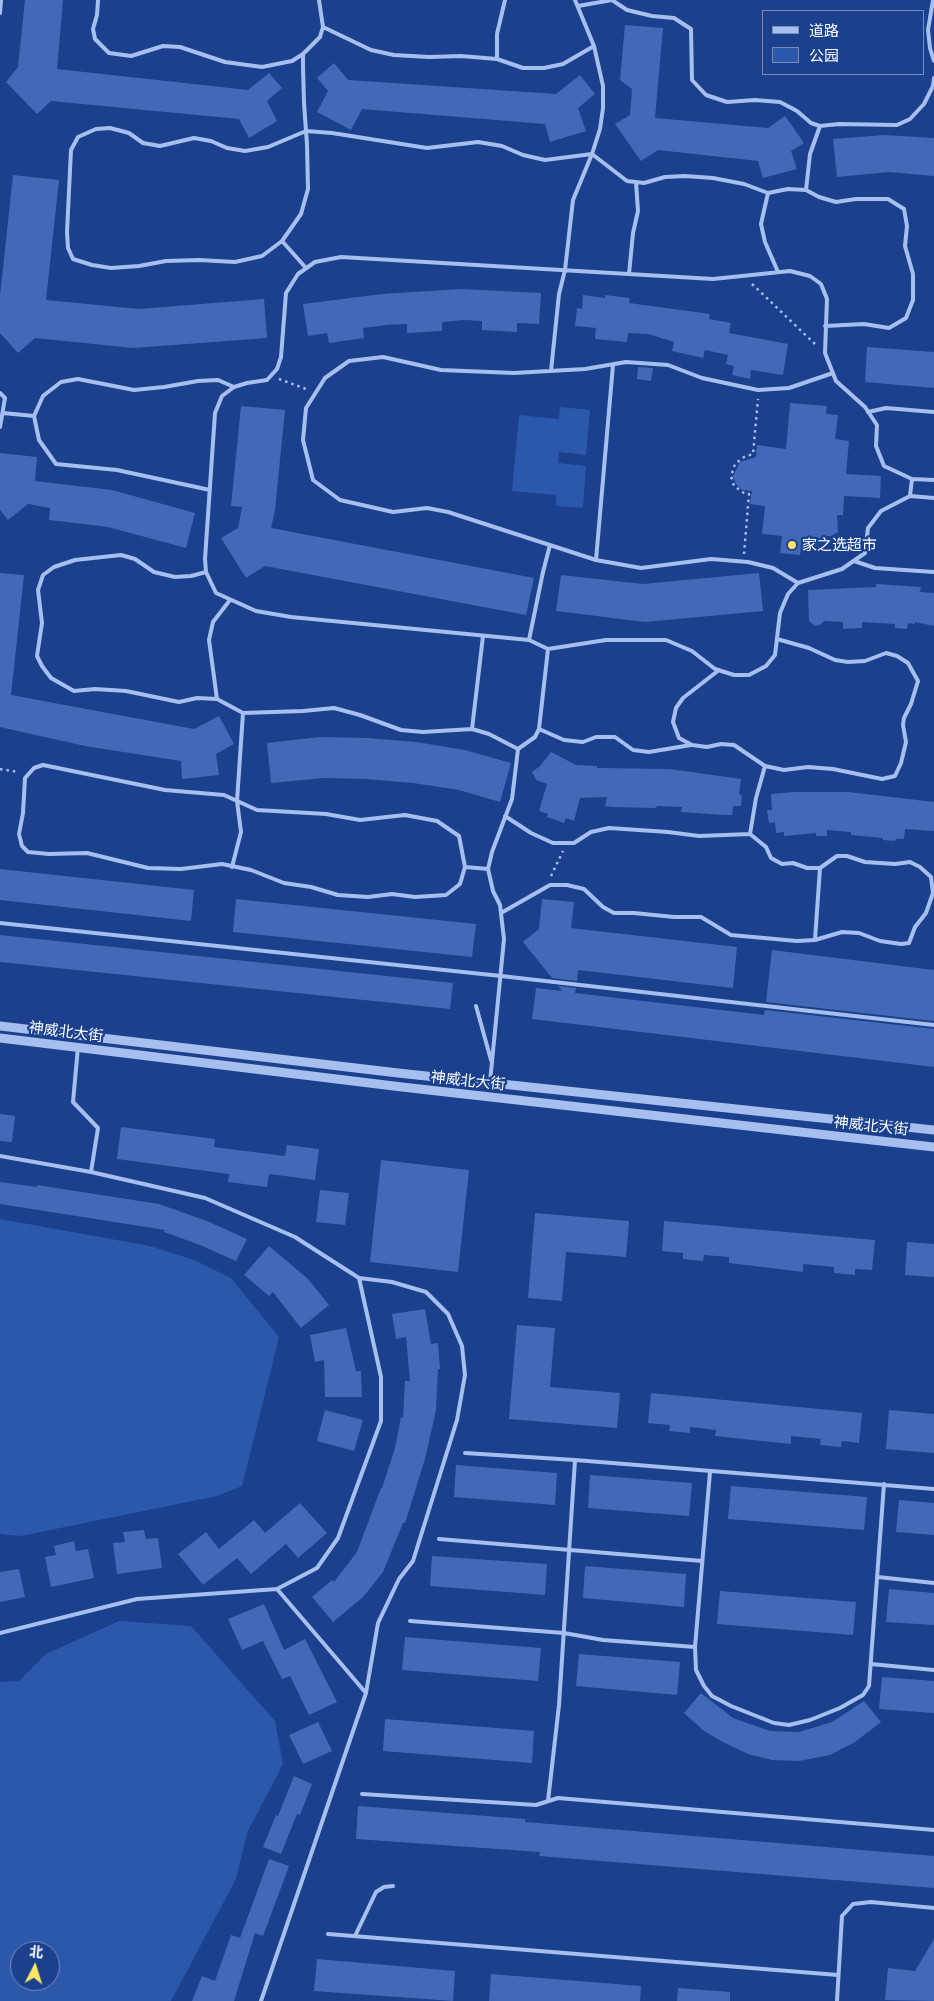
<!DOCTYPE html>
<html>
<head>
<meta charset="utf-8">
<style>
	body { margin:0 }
	#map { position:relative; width:934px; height:2001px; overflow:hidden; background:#1a408e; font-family:"Asap Condensed","Noto Sans SC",sans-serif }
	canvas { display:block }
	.legend { position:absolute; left:762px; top:10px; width:162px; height:65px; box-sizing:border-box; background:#1a408e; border:1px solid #768cbb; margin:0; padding:6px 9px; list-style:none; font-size:15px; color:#fff }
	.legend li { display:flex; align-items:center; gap:10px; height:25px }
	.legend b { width:25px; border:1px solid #768cbb }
	.north { position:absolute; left:10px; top:1941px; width:50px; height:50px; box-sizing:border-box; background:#1a408e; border:1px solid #768cbb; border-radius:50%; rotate:5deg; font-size:14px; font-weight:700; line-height:20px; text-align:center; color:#fff }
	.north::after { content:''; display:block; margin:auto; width:18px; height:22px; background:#ffe364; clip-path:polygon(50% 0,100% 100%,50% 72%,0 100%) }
</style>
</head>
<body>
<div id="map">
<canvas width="934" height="2001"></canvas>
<ul class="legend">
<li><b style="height:6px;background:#a7bfee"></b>道路</li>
<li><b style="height:14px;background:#2c58ac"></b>公园</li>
</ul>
<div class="north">北</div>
</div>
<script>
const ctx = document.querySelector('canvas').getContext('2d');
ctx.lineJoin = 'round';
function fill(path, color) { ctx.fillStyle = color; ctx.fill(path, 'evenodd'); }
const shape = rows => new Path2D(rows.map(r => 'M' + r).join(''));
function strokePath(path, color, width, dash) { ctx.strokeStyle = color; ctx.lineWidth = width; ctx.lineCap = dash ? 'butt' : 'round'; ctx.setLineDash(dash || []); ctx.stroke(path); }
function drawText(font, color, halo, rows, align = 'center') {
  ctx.font = font + ' "Asap Condensed","Noto Sans SC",sans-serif'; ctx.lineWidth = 4.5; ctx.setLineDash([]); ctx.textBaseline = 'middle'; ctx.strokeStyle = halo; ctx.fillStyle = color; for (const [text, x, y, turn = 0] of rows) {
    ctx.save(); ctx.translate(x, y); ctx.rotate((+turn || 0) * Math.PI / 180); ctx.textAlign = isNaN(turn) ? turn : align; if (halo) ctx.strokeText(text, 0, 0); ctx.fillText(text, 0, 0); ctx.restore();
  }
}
fill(shape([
	[560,407,590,410,586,455,559,452,558,463,586,466,583,508,556,506,556,495,512,491,519,415,559,419],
	[0,1219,150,1246,194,1260,231,1278,279,1337,242,1486,217,1496,21,1536,0,1534],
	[119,1621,191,1626,275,1721,283,1764,247,1833,236,1879,171,2001,0,2001,0,1682,19,1681,46,1654],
	[20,1951,50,1951,50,1981,20,1981]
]), '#2c58ac');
fill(shape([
	[25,0,63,0,57,69,248,90,269,73,282,88,267,101,277,121,249,138,239,119,51,101,37,114,6,82,18,67],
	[625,25,663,28,655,118,768,128,785,116,804,143,791,151,797,169,763,178,758,161,658,150,641,161,615,124,630,115,632,89,620,80],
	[334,63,348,80,556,94,580,75,595,94,578,108,586,131,550,142,545,124,362,109,351,130,317,112,328,91,317,78],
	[885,135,934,138,934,176,889,172,837,177,833,139],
	[13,175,59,180,46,300,139,309,264,299,267,338,133,348,35,338,18,353,0,333,0,296],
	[461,289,541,293,539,324,517,323,517,332,482,330,482,321,463,320,442,322,442,331,407,333,407,324,386,325,363,328,364,338,329,343,327,333,308,336,303,304,382,294],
	[583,295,605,298,605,295,630,298,629,303,710,314,709,319,731,323,729,333,788,344,783,375,751,370,750,379,732,375,734,366,726,364,728,355,705,350,703,358,672,351,674,342,648,334,628,333,627,342,595,339,596,328,575,326,577,308,582,309],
	[867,347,934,352,934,388,865,382],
	[638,367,653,368,651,381,637,379],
	[790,403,827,406,826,414,838,415,835,439,849,441,846,474,881,476,880,498,844,496,843,515,837,515,838,532,831,536,821,536,821,539,817,539,815,549,801,548,800,555,780,553,782,536,762,534,765,506,750,504,752,491,742,490,736,484,733,476,740,462,756,457,757,445,786,449],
	[241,406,285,410,275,510,271,528,534,578,526,615,265,566,246,578,221,538,238,528,242,507,231,506],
	[0,453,37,457,35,481,112,490,195,513,186,548,108,527,49,520,50,508,28,504,8,520,0,510],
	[0,573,24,575,11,695,194,729,219,716,234,744,216,754,219,775,182,779,181,761,85,746,0,727],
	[759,573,763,611,645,622,556,611,561,575,643,584],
	[876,584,921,587,920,592,934,593,934,626,915,622,915,624,908,623,907,629,895,628,895,624,862,622,862,628,843,629,843,622,824,621,820,625,815,626,809,621,808,590,876,587],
	[320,737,367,738,416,742,465,750,511,763,500,802,459,790,413,783,366,779,324,778,271,783,267,743],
	[551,752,576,765,597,766,597,768,670,769,741,779,739,794,742,795,741,806,733,806,732,815,724,815,681,812,682,807,657,806,656,808,612,807,605,806,607,797,580,798,574,821,566,818,564,823,547,817,548,814,539,811,547,784,536,780,532,772,540,766],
	[795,792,848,792,934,802,934,831,905,829,904,839,896,839,895,841,883,840,883,838,851,835,851,832,827,830,827,836,816,836,816,833,784,836,784,832,776,833,775,822,769,823,767,810,772,810,771,794],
	[0,869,194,890,191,921,0,900],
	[236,899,476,924,472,957,233,932],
	[542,899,574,902,571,928,737,947,733,988,578,970,577,981,552,978,523,942,539,929],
	[0,935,453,983,450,1009,0,962],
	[772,950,934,970,934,1021,766,1002],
	[558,986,576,988,575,993,764,1015,765,1010,934,1029,934,1067,532,1019,536,988,562,991],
	[0,1114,15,1116,12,1142,0,1141],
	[121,1127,215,1139,214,1147,285,1156,287,1145,319,1149,315,1180,269,1174,267,1187,228,1182,229,1174,117,1159],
	[381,1160,469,1170,458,1272,370,1262],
	[0,1182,37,1187,37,1185,159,1204,207,1221,247,1239,236,1261,200,1245,164,1232,165,1230,0,1204],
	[320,1190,349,1193,345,1225,316,1222],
	[535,1213,629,1221,626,1257,566,1252,562,1301,528,1298],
	[664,1221,875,1240,872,1270,855,1269,855,1275,834,1273,834,1267,803,1264,803,1272,729,1263,729,1257,704,1255,703,1261,683,1259,683,1253,662,1251],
	[907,1242,934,1244,934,1277,905,1275],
	[269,1246,308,1279,329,1305,301,1328,273,1292,269,1296,244,1275],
	[425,1309,431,1344,438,1343,440,1369,438,1369,436,1410,425,1459,405,1523,403,1523,383,1572,363,1597,333,1622,312,1597,332,1580,334,1582,357,1552,381,1488,382,1488,395,1448,401,1417,403,1418,405,1381,410,1381,406,1337,396,1339,392,1314],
	[517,1325,555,1328,550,1387,620,1393,617,1428,509,1419],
	[346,1328,356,1371,361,1371,362,1397,325,1397,324,1360,315,1362,310,1335],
	[651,1393,862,1413,859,1443,842,1441,841,1447,820,1445,821,1439,791,1436,791,1444,715,1436,716,1430,690,1427,690,1433,669,1431,670,1425,648,1423],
	[325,1410,363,1420,354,1451,317,1441],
	[889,1410,934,1414,934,1453,886,1449],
	[456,1465,557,1473,555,1505,454,1497],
	[590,1475,692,1483,689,1516,588,1508],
	[731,1486,867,1497,864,1530,728,1519],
	[899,1500,934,1503,934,1535,896,1532],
	[300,1503,327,1533,298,1558,286,1544,251,1574,237,1558,203,1585,178,1554,206,1532,219,1549,254,1520,265,1533],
	[144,1530,146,1539,158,1538,162,1568,117,1574,113,1543,125,1542,123,1532],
	[74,1541,76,1551,88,1549,94,1578,51,1587,45,1557,56,1555,54,1546],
	[432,1556,547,1564,545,1595,430,1586],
	[585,1566,686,1574,684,1607,583,1598],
	[19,1569,25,1597,0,1602,0,1572],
	[889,1589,934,1593,934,1625,886,1622],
	[720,1591,856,1602,853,1635,717,1624],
	[264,1604,284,1650,305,1639,337,1702,309,1715,290,1676,282,1679,263,1641,242,1650,228,1619],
	[405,1637,541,1648,538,1681,402,1670],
	[579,1654,680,1662,677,1695,576,1686],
	[882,1677,934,1681,934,1713,879,1709],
	[701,1693,733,1718,770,1731,799,1732,832,1722,864,1701,881,1722,855,1742,830,1755,799,1761,772,1760,748,1754,725,1743,704,1731,684,1713],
	[385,1719,534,1731,532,1763,383,1751],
	[318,1722,332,1751,303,1764,289,1735],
	[294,1776,312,1784,300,1815,297,1814,281,1854,263,1847,276,1815,278,1816],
	[358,1806,525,1819,525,1822,934,1856,934,1888,539,1856,540,1852,356,1839],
	[269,1859,289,1866,263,1936,255,1933,234,2001,192,2001,202,1976,215,1981,231,1935,240,1938],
	[934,1939,934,2001,885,2000,888,1968,915,1971],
	[317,1959,455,1971,453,2001,314,1991],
	[491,1974,641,1986,640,2001,489,2001],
	[678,1988,730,1992,730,2001,677,2001]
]), '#4269b7');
strokePath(shape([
	[752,284,815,344],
	[279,379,306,389],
	[744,554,749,494,744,493,734,486,731,476,735,464,744,457,753,454,758,399],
	[0,769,18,772],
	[551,876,563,851]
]), '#a7bfee', 2.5, [2.5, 4]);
strokePath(shape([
	[98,0,97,15,93,29,95,39,109,53,131,56,163,46,180,47,225,62,262,67,292,61,303,54],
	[319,0,323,27,320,37,303,54,303,66,304,103,306,131,307,144,308,189,301,214,282,241,262,256,235,262,199,260,166,261,139,266,111,268,92,265,73,259,68,248,67,232,71,150,78,137,96,129,110,128,129,133,143,143,160,146,194,138,211,141,227,148,245,151,268,147,306,131,332,133,427,148,478,142,502,146,523,155,545,160,592,154,627,181,644,183,665,177,685,176,713,178,744,184,768,193,788,189,806,190,819,197,836,202,856,199,888,199,904,209,907,226,905,246,913,274,913,300,906,318,889,328,864,324,825,326],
	[612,0,627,10,652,16,674,18,691,29,692,80,706,95,727,102,755,100,780,102,797,111,811,123,820,126,839,124,897,125,910,119,924,104,933,86,934,78],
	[933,0,928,30,930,48,934,61],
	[578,6,612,0],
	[0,13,1,0],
	[323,27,371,50,394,55,429,57,461,56,497,59,523,68,544,68,563,64,594,46],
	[497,59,497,34,505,0],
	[806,190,810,154,820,126],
	[768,193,761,224,765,242,778,272],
	[282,241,306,268],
	[629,274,633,233,638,211,636,182],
	[551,371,559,294,565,270,573,200,592,154,600,129,603,108,603,86,594,46,575,0],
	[0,393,5,398,0,427],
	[868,412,886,408,934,412],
	[3,413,34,416],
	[934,480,912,479,884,466,876,446,877,425,865,407,836,381,825,353,827,299,821,284,810,276,790,271,713,279,341,257,315,262,298,274,286,293,281,357,277,369,267,380,247,383,234,387,222,396,215,413,205,559,206,572,216,593,256,611,291,617,529,640,548,649,606,640,666,640,692,651,715,669,734,675,749,675,766,666,775,655,780,613,788,594,798,583,842,569,865,553,868,528,881,511,910,496,934,498],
	[210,490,117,470,56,464,39,440,34,416,43,396,61,382,78,379,134,390,164,387,198,381,218,380,234,387],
	[910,496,912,479],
	[596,560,613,365],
	[854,561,875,568,934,572],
	[206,572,191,576,175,577,154,572,135,559,121,555,75,560,54,567,43,575,38,590,42,623,37,656,42,666,51,678,74,691,95,689,126,691,179,702,197,698,217,699,243,713,303,711,334,708,360,715,401,730,423,732,472,729,489,734,518,749],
	[798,583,773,568,748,562,711,559,641,568,596,560,448,512,427,508,393,512,340,500,313,480,303,440,306,408,325,378,349,361,383,357,441,370,514,373,585,369,626,362,668,365,702,378,758,390,789,388,833,373],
	[529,640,543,572,550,545],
	[719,670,683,698,676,708,673,722,679,738,692,745,707,747,721,744,734,745,765,766,784,770,808,767,833,769,882,779,895,776,901,763,906,742,903,725,904,718,911,704,918,681,908,663,897,656,886,653,865,661,848,662,835,660,809,648,777,639],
	[217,699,209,640,213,622,230,600],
	[472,729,483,636],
	[539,729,564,740,583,742,596,737,615,737,633,750,649,752,691,745],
	[43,765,165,790,224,795,257,810,326,814,360,820,405,815,437,821,459,836,465,867,460,884,446,895,415,897,392,894,368,897,338,895,311,887,284,883,251,870,222,864,181,869,148,868,87,853,49,854,28,852,22,846,19,834,23,813,25,778,34,768,43,765],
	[750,834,756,798,765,766],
	[232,867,241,832,237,801,243,713],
	[465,867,488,869],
	[501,913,550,885,567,885,584,889,603,907,614,913,634,913,674,917,701,917,731,935,797,941,815,940,842,932,859,933,880,941,901,944,909,943,915,927,926,913,933,893,931,877,920,867,910,862,895,864,865,862,847,856,837,856,820,868,807,868,793,863,782,864,771,858,766,847,750,834,699,836,668,832,609,828,591,832,574,843,553,843,531,833,505,816],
	[0,923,501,976,934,1025],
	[815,940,820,868],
	[476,1006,491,1060],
	[490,1082,504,939,500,905,493,891,488,869,492,852,512,799,518,749,535,737,539,729,548,649],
	[0,1156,91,1172],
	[465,1453,575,1460,934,1489],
	[710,1472,695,1647,696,1670,704,1686,712,1696,731,1706,774,1723,789,1725,810,1720,840,1708,863,1695,869,1686,884,1484],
	[439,1539,702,1561],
	[878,1577,934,1583],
	[277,1589,366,1693],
	[410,1621,564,1633,603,1640,695,1647],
	[0,1633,137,1599,277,1589,317,1568,338,1538,381,1421,381,1377,359,1278,295,1237,205,1198,91,1172,98,1128,73,1102,78,1047],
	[871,1664,934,1670],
	[362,1794,536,1805,558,1798,934,1830],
	[548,1801,559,1705,575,1460],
	[328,1934,838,1975],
	[355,1936,376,1892,384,1887,393,1886],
	[261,2001,366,1693,378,1623,399,1579,413,1561,457,1420,465,1375,462,1346,448,1314,426,1292,392,1282,359,1278],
	[837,2001,842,1916,853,1904,871,1902,934,1908]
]), '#a7bfee', 4);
strokePath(shape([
	[0,1026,398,1073,934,1130],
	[0,1038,402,1087,934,1147]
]), '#a7bfee', 9);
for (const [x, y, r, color] of [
	[792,545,5,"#ffe364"]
]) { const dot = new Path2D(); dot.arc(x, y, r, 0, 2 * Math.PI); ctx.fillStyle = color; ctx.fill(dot); strokePath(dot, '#1a408e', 2); }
drawText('15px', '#fff', '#1a408e', [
	["家之选超市",802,545]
], 'left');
drawText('15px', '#fff', '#1a408e', [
	["神威北大街",66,1032,7],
	["神威北大街",468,1081,6],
	["神威北大街",871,1126,6]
]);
</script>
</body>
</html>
